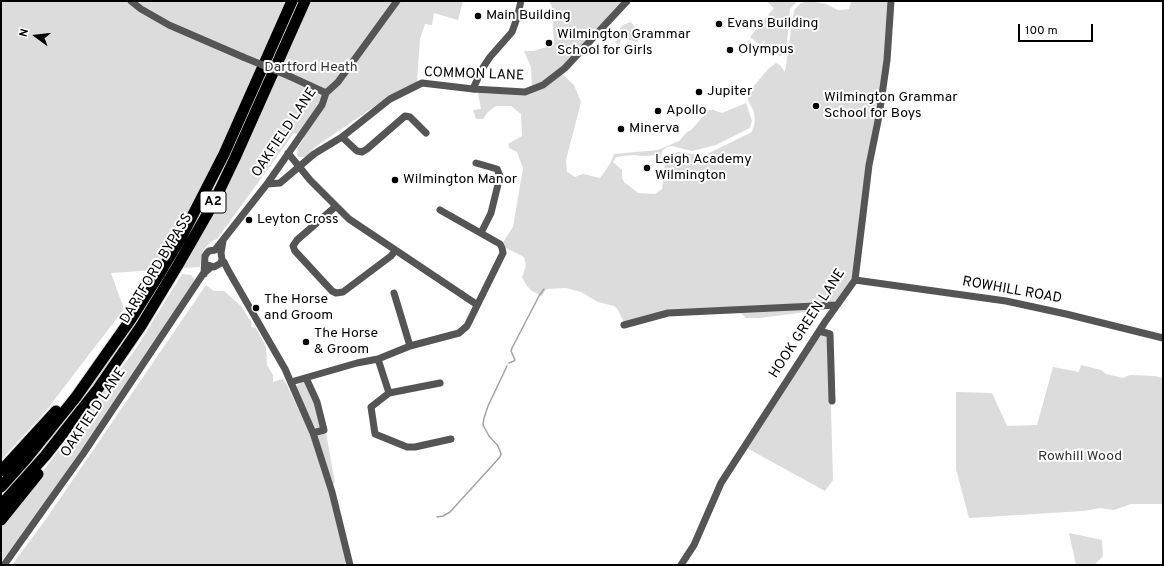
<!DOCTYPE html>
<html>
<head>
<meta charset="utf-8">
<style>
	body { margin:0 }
	#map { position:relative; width:1164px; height:566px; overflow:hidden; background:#fff; font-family:Overpass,sans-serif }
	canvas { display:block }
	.frame { position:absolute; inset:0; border:2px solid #000; pointer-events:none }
	.north { position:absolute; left:16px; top:16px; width:40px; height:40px; -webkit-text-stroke:3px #fff; paint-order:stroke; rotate:285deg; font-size:11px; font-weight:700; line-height:16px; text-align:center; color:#000 }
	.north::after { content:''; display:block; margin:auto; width:14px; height:18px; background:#000; clip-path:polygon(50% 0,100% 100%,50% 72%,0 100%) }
	.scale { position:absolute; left:1018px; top:24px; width:75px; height:18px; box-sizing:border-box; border:2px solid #000; border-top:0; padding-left:5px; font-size:12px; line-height:14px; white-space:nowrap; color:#000; -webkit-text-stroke:3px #fff; paint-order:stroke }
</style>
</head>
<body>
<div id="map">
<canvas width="1164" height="566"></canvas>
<div class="frame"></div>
<div class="north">N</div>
<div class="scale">100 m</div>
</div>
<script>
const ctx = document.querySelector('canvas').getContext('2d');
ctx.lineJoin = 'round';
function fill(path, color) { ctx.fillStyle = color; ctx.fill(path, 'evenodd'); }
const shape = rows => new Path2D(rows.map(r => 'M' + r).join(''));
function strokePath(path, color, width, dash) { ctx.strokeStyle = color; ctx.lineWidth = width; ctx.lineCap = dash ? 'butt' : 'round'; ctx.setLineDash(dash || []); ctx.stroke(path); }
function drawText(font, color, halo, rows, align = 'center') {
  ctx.font = font + ' Overpass,sans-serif'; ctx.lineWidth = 4; ctx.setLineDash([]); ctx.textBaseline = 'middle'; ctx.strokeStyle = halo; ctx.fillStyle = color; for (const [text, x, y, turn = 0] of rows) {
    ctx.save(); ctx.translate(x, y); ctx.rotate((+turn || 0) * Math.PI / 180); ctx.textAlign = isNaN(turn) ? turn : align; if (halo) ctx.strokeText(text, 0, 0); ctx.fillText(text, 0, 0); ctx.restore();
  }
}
fill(shape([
	[1,1,463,1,458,20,434,13,432,25,425,24,420,39,417,82,387,98,315,147,308,155,305,157,298,157,297,153,298,148,304,138,294,133,217,239,212,241,203,250,200,267,111,273,124,309,45,412,1,460],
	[549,1,617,1,623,3,566,64,543,82,532,87,531,67,524,51,533,51,554,45,552,7],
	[766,1,797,1,790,9,789,24,785,22,785,24,789,26,788,32,786,49,781,56,775,54,763,44,765,40,760,45,750,37,767,16,777,20,768,15,774,8],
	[810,1,826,4,838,10,841,10,849,9,851,1,890,1,884,68,853,280,834,304,829,309,760,318,746,318,741,313,741,309,724,308,624,322,618,310,614,306,598,302,581,292,566,288,546,289,542,296,532,291,527,286,522,277,526,266,524,257,506,248,503,242,513,227,523,168,517,152,509,148,508,144,522,136,521,114,511,106,496,106,488,112,483,119,476,119,473,110,481,109,478,93,514,94,562,74,574,85,581,102,566,160,567,172,575,177,583,174,600,178,610,164,614,154,658,150,679,141,688,131,690,131,709,110,713,110,722,113,746,103,752,121,750,128,716,145,692,151,672,146,667,147,662,151,661,158,659,159,656,155,646,156,633,155,616,157,613,162,622,170,622,178,624,182,638,193,655,194,662,189,665,164,668,156,673,153,679,152,698,155,707,154,752,132,755,121,754,112,748,100,749,92,768,69,776,63,780,65,785,72,794,10,801,3],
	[631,22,634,26,638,34,638,42,621,38,620,44,615,43,617,40,620,28,623,25],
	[182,274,191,275,195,280,96,429,36,516,1,562,1,526,135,350],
	[206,285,214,291,224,291,241,306,252,323,251,327,256,328,266,347,267,365,273,375,273,382,283,379,287,385,309,432,329,492,350,565,12,565,46,519],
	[825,322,829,338,833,480,825,491,745,447],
	[1081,365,1101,370,1106,374,1123,378,1130,375,1155,376,1163,378,1163,504,1131,504,1114,510,1100,508,1084,511,969,518,956,469,956,392,992,393,1007,426,1037,425,1053,367,1079,372],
	[303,381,305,382,317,409,321,428,314,429,296,386],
	[326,433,335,483,333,484,317,437,319,434],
	[1069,533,1102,540,1103,556,1094,565,1076,565]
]), '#dcdcdc');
strokePath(shape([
	[509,363,514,361,515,360,511,351,512,348,539,296,544,289],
	[437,517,443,516,450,512,500,457,501,454,498,446,489,436,483,425,484,418,488,406,507,366]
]), '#a3a3a3', 1.5);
const highway = shape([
	[1,471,56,411],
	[1,487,26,459,76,397,131,319,160,273,182,236,224,154,292,1],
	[1,505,45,456,97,390,141,326,178,265,213,204,235,158,305,1],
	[1,520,38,474]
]);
strokePath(highway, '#dbdbdb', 13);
strokePath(shape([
	[131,1,141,9,169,25,243,57],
	[289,76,326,93],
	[473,89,482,69,490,57,512,32,517,18,521,1],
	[342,137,357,151,362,152,367,149,405,116,410,117,426,133],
	[288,153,310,180,349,219,476,304],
	[476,163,497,169,500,176,491,213,481,233],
	[267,184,280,183,314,154,342,137,390,99,422,83,473,89,525,92,543,85,565,68,627,1],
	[335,207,297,240,293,246,295,251,332,291,336,293,343,292,391,256,395,251],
	[222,261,224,262,228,270,285,369,313,433,332,492,350,565],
	[208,265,214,267,221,263,222,259,221,253,223,241],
	[204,274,205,256,207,253,209,251,215,250,267,184,322,105,326,93,338,82,397,1],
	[855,280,1006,301,1066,314,1163,338],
	[394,293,410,346],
	[624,325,668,313,836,305],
	[819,331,830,334,832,401],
	[378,359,389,393],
	[306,378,317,402,324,430,313,433],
	[291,382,357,363,378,359,410,346,459,333,467,326,503,253,502,248,500,244,440,210],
	[440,383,389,393,371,407,375,434,407,447,415,447,451,439],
	[4,565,83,454,203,274,211,267],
	[681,565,694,545,721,483,825,322,855,280,869,165,879,116,887,60,891,1]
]), '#555', 7);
strokePath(highway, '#000', 11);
strokePath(shape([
	[243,57,289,76]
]), '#555', 7);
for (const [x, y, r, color] of [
	[478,16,4,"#000"],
	[719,24,4,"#000"],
	[549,43,4,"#000"],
	[730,50,4,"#000"],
	[699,92,4,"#000"],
	[816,106,4,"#000"],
	[658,111,4,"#000"],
	[621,129,4,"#000"],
	[647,168,4,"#000"],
	[395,180,4,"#000"],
	[249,220,4,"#000"],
	[256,308,4,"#000"],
	[306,342,4,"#000"]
]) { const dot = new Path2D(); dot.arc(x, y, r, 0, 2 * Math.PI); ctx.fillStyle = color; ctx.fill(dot); strokePath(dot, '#fff', 1.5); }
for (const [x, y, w] of [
	[213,202,26]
]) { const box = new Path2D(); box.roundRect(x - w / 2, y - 11, w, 22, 3); ctx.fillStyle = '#fff'; ctx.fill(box); strokePath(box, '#000', 1); }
drawText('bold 13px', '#000', null, [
	["A2",213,202]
]);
drawText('14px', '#000', '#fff', [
	["Main Building",486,16],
	["Evans Building",727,24],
	["Wilmington Grammar",557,35],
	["School for Girls",557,51],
	["Olympus",738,50],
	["Jupiter",707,92],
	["Wilmington Grammar",824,98],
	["School for Boys",824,114],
	["Apollo",666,111],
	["Minerva",629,129],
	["Leigh Academy",655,160],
	["Wilmington",655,176],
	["Wilmington Manor",403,180],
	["Leyton Cross",257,220],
	["The Horse",264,300],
	["and Groom",264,316],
	["The Horse",314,334],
	["& Groom",314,350]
], 'left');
drawText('14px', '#333', '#fff', [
	["Dartford Heath",311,68],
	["Rowhill Wood",1080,457]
]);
drawText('14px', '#000', '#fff', [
	["COMMON LANE",474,75,2],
	["OAKFIELD LANE",285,133,-56],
	["DARTFORD BYPASS",157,269,-59],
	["ROWHILL ROAD",1012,291,10],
	["HOOK GREEN LANE",808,324,-57],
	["OAKFIELD LANE",94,413,-56]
]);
</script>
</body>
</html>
